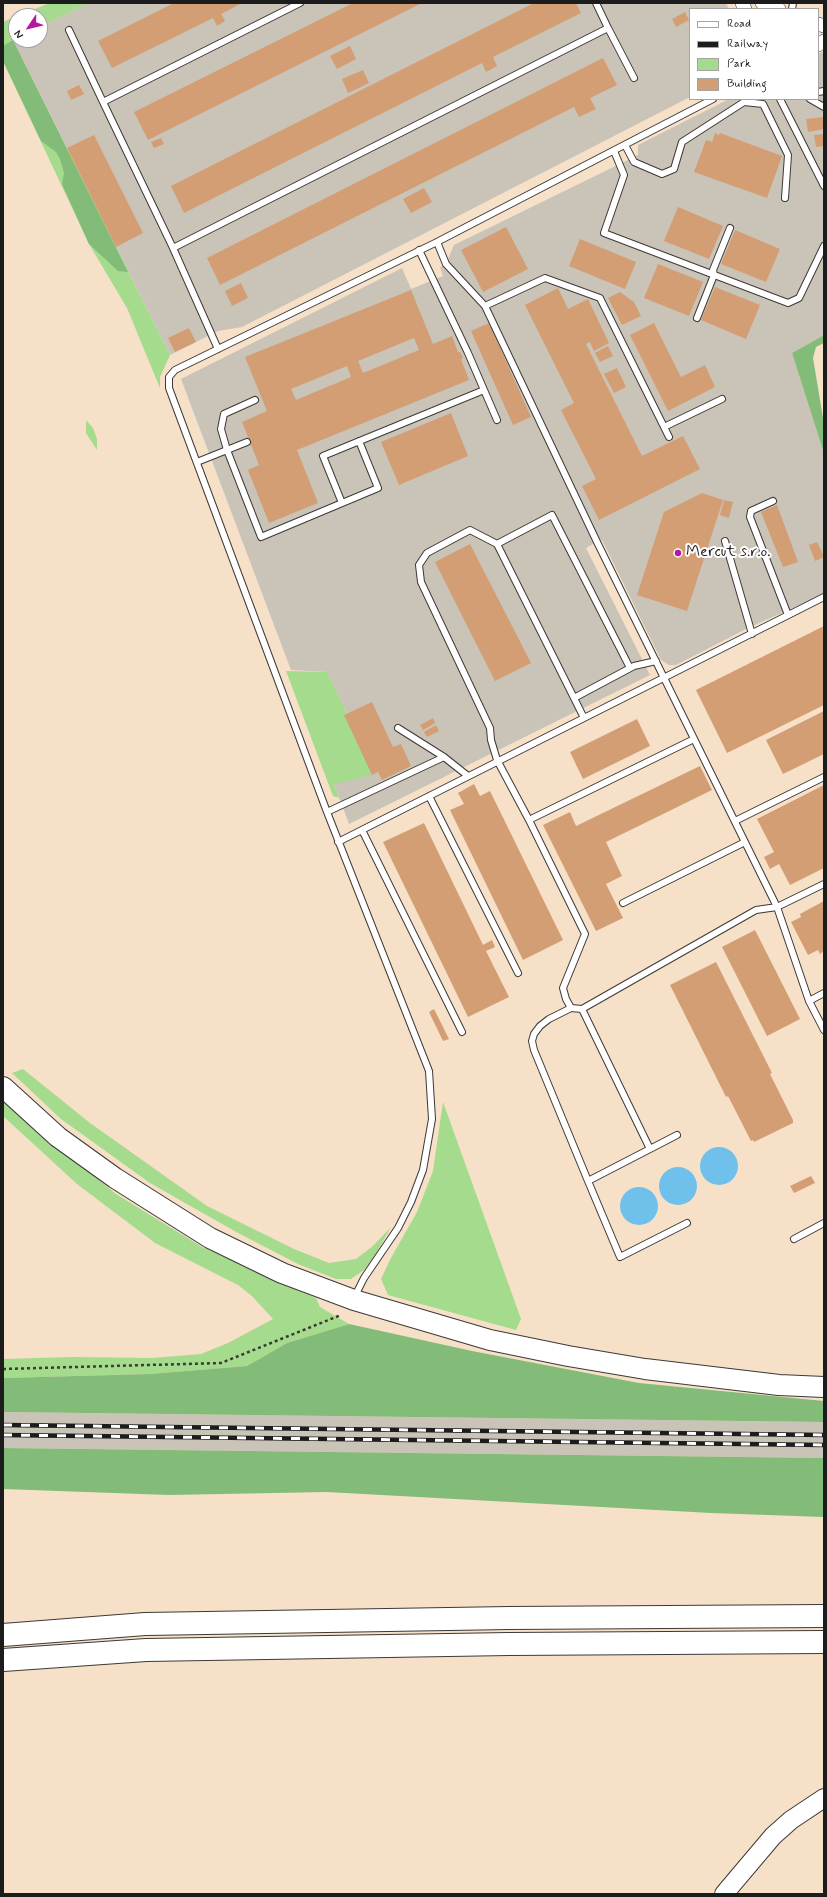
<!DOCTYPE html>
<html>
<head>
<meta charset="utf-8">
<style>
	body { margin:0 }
	#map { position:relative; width:827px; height:1897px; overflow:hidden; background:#f6e0c8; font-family:Mynerve,sans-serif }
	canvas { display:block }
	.frame { position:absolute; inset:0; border:4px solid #1c1c1c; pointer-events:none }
	.legend { position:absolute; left:689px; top:8px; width:130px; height:92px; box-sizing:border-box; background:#fff; border:1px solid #a4a4a4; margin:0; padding:5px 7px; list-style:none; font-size:12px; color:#1c1c1c }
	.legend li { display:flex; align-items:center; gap:8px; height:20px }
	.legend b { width:20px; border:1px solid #a4a4a4 }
	.north { position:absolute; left:8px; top:8px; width:40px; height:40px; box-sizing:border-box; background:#fff; border:1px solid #a4a4a4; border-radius:50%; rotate:235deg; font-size:11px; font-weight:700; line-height:16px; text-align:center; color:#1c1c1c }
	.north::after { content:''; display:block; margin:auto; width:14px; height:18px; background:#b5179e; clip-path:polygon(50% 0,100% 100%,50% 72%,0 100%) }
</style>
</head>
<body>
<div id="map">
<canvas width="827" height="1897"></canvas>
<div class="frame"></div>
<ul class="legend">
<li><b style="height:5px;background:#fff"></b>Road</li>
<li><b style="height:5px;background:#1c1c1c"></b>Railway</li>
<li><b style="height:11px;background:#a4db8d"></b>Park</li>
<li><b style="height:11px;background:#d39e73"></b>Building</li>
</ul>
<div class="north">N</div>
</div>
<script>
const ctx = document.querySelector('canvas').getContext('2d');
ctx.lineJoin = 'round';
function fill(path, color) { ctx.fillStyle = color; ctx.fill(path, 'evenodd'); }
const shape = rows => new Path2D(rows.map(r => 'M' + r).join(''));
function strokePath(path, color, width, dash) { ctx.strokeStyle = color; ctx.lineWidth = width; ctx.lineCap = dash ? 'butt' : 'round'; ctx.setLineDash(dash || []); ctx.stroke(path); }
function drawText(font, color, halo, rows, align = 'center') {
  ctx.font = font + ' Mynerve,sans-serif'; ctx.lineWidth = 4; ctx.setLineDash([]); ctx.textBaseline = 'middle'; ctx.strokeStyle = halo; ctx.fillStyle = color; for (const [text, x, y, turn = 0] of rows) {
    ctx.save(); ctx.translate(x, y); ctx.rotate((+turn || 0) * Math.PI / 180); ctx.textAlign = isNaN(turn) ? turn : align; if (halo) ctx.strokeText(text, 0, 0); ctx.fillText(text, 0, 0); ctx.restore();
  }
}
fill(shape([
	[88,3,726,3,729,9,690,9,690,97,242,327,218,331,170,355,13,40,16,39,40,40,40,27],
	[824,51,824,335,792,353,824,451,824,594,748,628,676,665,669,665,661,660,602,540,593,544,586,548,650,675,349,824,334,784,344,715,347,713,327,672,291,670,181,379,402,268,411,289,443,276,440,267,446,264,454,245,638,155,638,145,729,99,818,99,818,54],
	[3,1412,824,1422,824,1458,3,1448]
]), '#cac3b8');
fill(shape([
	[50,3,88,3,40,27,40,16,17,16],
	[16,16,16,39,13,41,170,355,160,377,160,388,127,308,89,244,3,61,3,22],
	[86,420,93,428,97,439,97,450,86,433],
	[286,671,327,672,347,713,344,715,372,775,334,784,339,798,333,796],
	[23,1069,90,1123,207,1206,294,1249,329,1263,356,1259,373,1246,391,1227,375,1255,364,1270,351,1279,336,1279,298,1264,238,1233,150,1183,61,1119,12,1073],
	[3,1102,116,1194,202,1247,316,1298,320,1307,349,1324,287,1343,247,1366,150,1374,3,1378,3,1359,72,1357,152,1358,201,1354,228,1343,273,1319,252,1296,238,1285,155,1243,77,1184,3,1116],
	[443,1102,521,1319,516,1330,388,1295,381,1279,391,1258,417,1212,433,1171]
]), '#a4db8d');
fill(shape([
	[13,40,128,272,118,271,89,244,62,184,64,173,60,159,56,152,41,141,3,61,3,46],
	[824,335,824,343,816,347,813,358,824,424,824,453,792,353],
	[349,1324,472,1351,639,1383,824,1401,824,1422,3,1412,3,1378,150,1374,247,1366,287,1343],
	[3,1448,824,1458,824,1517,711,1513,327,1492,169,1495,3,1489]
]), '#83bb78');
fill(shape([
	'700 1166a19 19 0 1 1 38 0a19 19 0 1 1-38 0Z',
	'659 1186a19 19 0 1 1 38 0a19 19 0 1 1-38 0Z',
	'620 1206a19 19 0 1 1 38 0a19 19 0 1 1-38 0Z'
]), '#6fc1eb');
fill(shape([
	[174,3,242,3,221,14,225,21,217,26,213,18,112,68,98,41],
	[353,3,422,3,148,140,134,112],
	[534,3,576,3,581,13,493,57,497,66,486,72,482,63,184,213,171,186],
	[685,12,689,20,676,27,672,19],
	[350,46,356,59,337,69,330,56],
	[603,58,617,85,590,98,596,109,579,117,574,107,220,285,207,258],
	[363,70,369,83,348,93,342,79],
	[79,85,84,94,71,100,67,91],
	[824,117,824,129,808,132,806,119],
	[715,133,719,135,720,133,782,156,767,198,694,172,706,140,712,142],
	[824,134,824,146,816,147,814,135],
	[94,135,143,233,116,247,67,148],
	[161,138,164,144,154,148,151,142],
	[424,188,432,202,411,213,403,199],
	[678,207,723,226,709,259,664,241],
	[506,227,528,269,483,292,461,250],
	[735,230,780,249,766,282,721,264],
	[580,239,636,262,625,289,569,266],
	[658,264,703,282,689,316,644,298],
	[241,283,248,298,232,306,225,291],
	[715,287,760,305,746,339,701,320],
	[558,288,568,309,588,299,609,343,594,351,590,342,586,344,642,456,683,436,700,469,599,520,582,486,596,479,561,410,574,403,525,305],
	[411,290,433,344,452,336,458,352,460,352,463,358,461,359,469,380,297,450,318,503,269,523,248,470,259,465,242,422,267,411,245,357],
	[414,338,419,350,363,373,358,361],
	[347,366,351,377,296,400,291,389],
	[620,292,634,302,641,316,622,325,608,298],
	[489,323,531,417,513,425,471,331],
	[654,323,681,377,705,365,715,387,668,411,630,335],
	[189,328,196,342,175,352,168,338],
	[608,346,613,356,600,362,595,353],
	[617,368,626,387,614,393,604,374],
	[451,413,468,456,399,485,381,442],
	[702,493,723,500,687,611,637,595,664,512],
	[724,500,733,502,729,518,720,515],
	[777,505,798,562,783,567,761,512],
	[817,542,824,557,815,561,809,545],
	[470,544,531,663,495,681,435,562],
	[824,626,824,705,727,753,696,690],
	[372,702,393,747,401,744,411,766,382,780,378,772,372,775,344,715],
	[824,711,824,754,783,774,766,740],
	[433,718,435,723,423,730,420,725],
	[637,719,650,746,583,779,570,752],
	[436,725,439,731,427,737,424,732],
	[700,766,712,790,606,842,622,876,606,884,623,918,596,931,543,825,570,812,576,826],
	[474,784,480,796,490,791,563,940,523,960,450,810,464,804,458,793],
	[824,785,824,868,790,885,779,864,770,869,764,857,774,852,757,819],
	[424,823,483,945,492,940,495,947,486,951,509,997,468,1017,383,842],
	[824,901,824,951,820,954,818,950,808,955,791,922,801,917,800,914],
	[755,930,800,1019,767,1036,722,947],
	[716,962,772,1073,770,1074,793,1120,793,1123,754,1142,753,1140,751,1141,728,1096,726,1097,670,985],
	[434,1009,449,1039,443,1041,429,1012],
	[811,1176,815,1183,794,1193,790,1186]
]), '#d39e73');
const lane = shape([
	[300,3,103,102,173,248,608,28,596,3],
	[792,9,793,3],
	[608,28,634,78],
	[69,30,103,102],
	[818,92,824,91],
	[780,99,824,186],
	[810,99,824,107],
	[625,145,634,162,662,174,674,169,682,142,744,102,763,104,788,155,785,198],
	[614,151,624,175,604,233,788,303,799,298,824,246],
	[437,242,446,264,485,306,597,542,777,907,809,1001,824,1030],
	[173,248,218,349],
	[419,250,468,353,497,420],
	[485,306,545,278,600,298,669,437],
	[697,318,714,275,713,270,730,228],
	[255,400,224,414,221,429,227,450,261,537,378,488,359,441],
	[664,427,722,399],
	[197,462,247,442],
	[773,501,751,511,750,517,788,615],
	[342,503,323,456,484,390],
	[725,541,752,634],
	[497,544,552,515,630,668],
	[574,698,634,666,656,661],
	[398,728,444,757,468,776],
	[429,796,518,973],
	[327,812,444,757],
	[529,820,694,739],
	[735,821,824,777],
	[362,830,462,1032],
	[338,842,824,597],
	[623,903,745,842],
	[809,1001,824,993],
	[571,1008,566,999,563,988,585,934,529,820,497,760,491,740,490,728,421,582,419,565,427,553,470,530,497,544,584,718],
	[582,1009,650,1149],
	[677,1135,588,1181,534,1050,532,1041,534,1034,540,1026,549,1019,571,1008,582,1009,756,910,777,907,824,884],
	[588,1181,620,1257,687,1223],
	[794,1239,824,1223],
	[354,1298,364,1278,398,1228,411,1202,423,1170,432,1119,429,1071,327,812,169,388,169,377,175,370,437,242,713,99]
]);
const street = shape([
	[742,3,745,9],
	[762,3,779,9],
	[818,24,824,26],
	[818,45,824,41]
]);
const secondary = shape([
	[724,1894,773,1836,791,1820,824,1798]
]);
const primary = shape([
	[3,1087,58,1137,115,1178,210,1238,282,1273,354,1300,490,1340,568,1356,645,1369,779,1385,824,1387]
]);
const highway = shape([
	[3,1635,145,1624,509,1618,824,1616],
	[3,1660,146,1650,509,1644,824,1642]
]);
strokePath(lane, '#3d3936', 8);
strokePath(street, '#3d3936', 14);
strokePath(secondary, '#3d3936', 20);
strokePath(primary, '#3d3936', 22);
strokePath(highway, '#3d3936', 24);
strokePath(shape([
	[3,1369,221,1363,341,1315]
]), '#3d3936', 2.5, [3, 3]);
strokePath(lane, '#fff', 6);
strokePath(street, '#fff', 13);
strokePath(secondary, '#fff', 18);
strokePath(primary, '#fff', 20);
strokePath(highway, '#fff', 22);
const rail = shape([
	[3,1425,824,1435],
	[3,1435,824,1445]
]);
strokePath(rail, '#1c1c1c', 4.5);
strokePath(rail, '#fff', 3, [9]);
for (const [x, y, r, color] of [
	[678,553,4,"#b5179e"]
]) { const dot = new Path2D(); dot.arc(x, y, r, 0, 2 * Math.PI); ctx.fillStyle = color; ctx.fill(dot); strokePath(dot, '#fff', 1.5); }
drawText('16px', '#1c1c1c', '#fff', [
	["Mercut s.r.o.",686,553]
], 'left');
</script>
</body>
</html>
